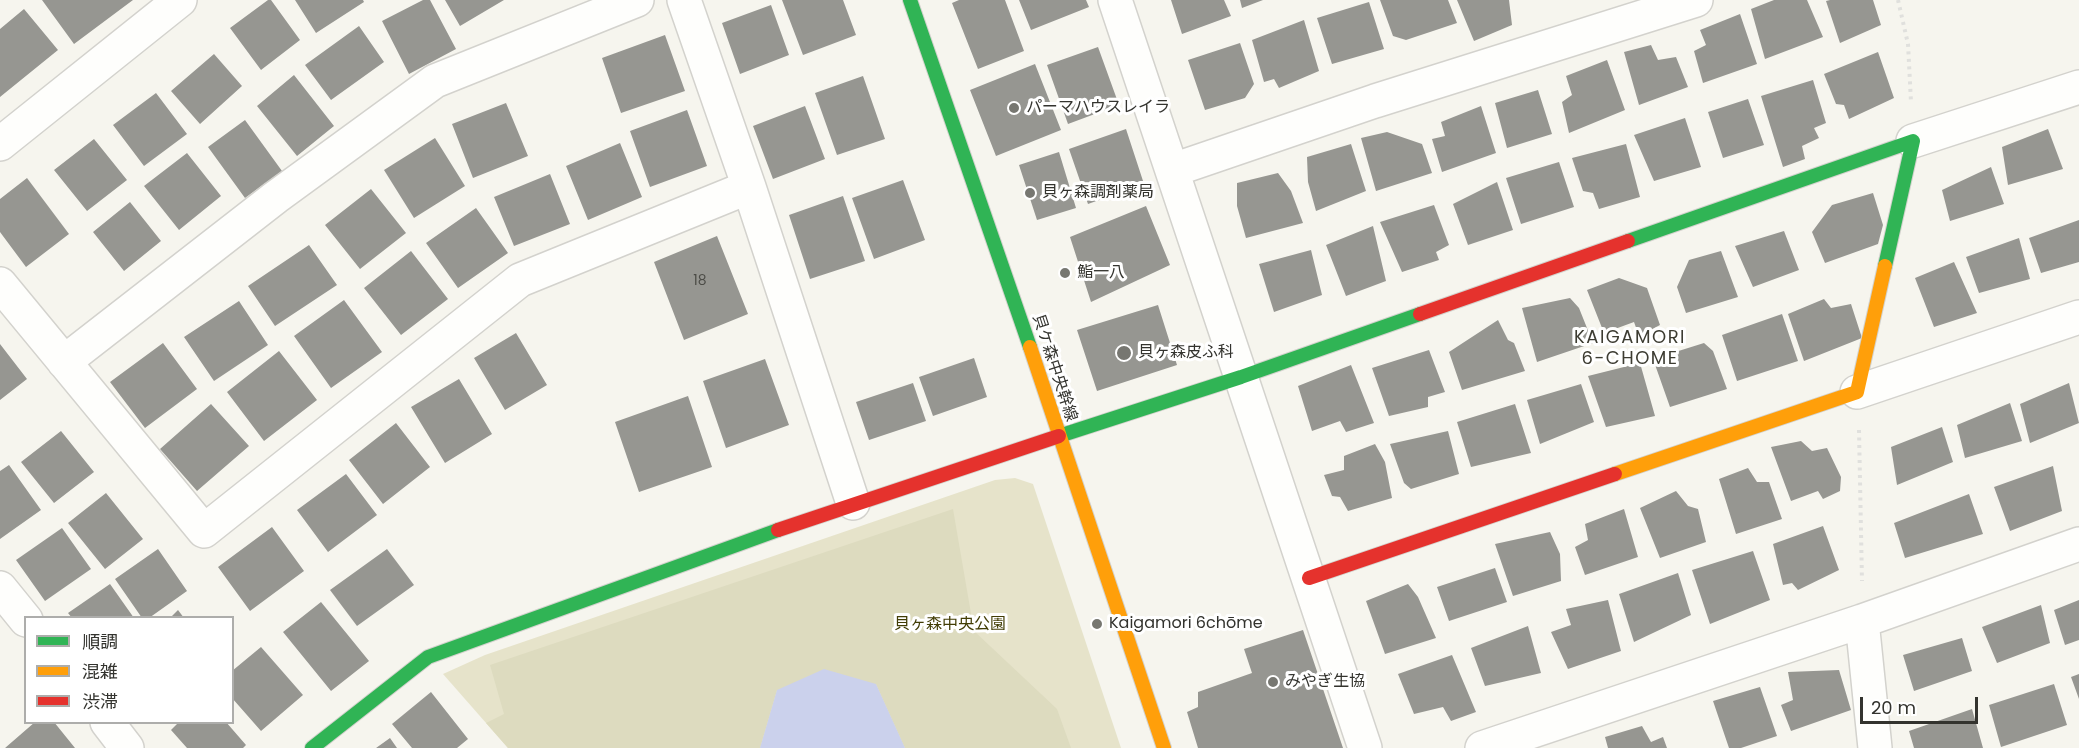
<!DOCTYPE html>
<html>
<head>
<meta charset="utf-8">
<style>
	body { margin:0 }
	#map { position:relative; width:2079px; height:748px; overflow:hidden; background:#f6f5ee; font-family:Poppins,"Noto Sans JP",sans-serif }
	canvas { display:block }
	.legend { position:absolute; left:24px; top:616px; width:210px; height:108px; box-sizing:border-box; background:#fff; border:2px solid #adadab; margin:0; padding:8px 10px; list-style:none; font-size:18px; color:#33332e }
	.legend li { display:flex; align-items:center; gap:12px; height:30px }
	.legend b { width:30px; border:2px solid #adadab }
	.scale { position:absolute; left:1860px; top:697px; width:118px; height:27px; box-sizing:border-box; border:3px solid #33332e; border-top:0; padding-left:8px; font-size:18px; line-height:21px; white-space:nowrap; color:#33332e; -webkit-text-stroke:4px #fff; paint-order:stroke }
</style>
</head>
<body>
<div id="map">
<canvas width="2079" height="748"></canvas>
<ul class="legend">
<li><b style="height:8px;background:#30b455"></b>順調</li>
<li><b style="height:8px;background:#ff9f0a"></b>混雑</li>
<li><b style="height:8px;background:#e5322d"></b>渋滞</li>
</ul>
<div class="scale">20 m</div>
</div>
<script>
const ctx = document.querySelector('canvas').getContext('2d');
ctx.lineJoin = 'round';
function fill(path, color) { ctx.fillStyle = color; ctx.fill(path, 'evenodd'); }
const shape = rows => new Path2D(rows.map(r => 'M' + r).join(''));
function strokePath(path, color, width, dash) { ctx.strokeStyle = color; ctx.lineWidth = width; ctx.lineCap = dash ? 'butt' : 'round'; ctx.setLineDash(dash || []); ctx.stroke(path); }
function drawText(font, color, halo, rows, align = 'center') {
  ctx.font = font + ' Poppins,"Noto Sans JP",sans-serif'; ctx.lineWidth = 6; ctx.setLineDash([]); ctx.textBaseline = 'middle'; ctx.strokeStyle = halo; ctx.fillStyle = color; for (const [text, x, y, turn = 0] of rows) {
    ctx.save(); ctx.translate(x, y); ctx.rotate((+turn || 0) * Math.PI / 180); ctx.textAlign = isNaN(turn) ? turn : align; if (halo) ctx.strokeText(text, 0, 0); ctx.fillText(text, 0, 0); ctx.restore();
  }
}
fill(shape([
	[1015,478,1033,484,1121,748,508,748,443,674,485,655,995,480]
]), '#e6e3ca');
fill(shape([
	[953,509,974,631,1057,709,1071,748,905,748,876,684,777,690,760,748,508,748,486,723,504,714,490,665]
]), '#dddbbf');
fill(shape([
	[824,669,876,684,905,748,760,748,777,690]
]), '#cbd1ec');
fill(shape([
	[42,0,133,0,74,44],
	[268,0,271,0,300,40,261,70,230,28],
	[295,0,363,0,364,2,316,33],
	[423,0,430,0,456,49,409,74,382,21],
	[445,0,504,0,460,26],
	[782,0,843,0,856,35,803,55],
	[959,0,1005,0,1024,51,978,69,952,3],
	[1019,0,1086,0,1089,7,1031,30],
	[1171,0,1224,0,1231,16,1182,34],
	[1240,0,1263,0,1242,8],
	[1380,0,1448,0,1457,23,1406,40,1393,36],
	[1457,0,1509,0,1512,25,1474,41],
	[1774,0,1807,0,1823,37,1765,59,1751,9],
	[1830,0,1873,0,1881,25,1840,43,1826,1],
	[1369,2,1384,49,1332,64,1317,18],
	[771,5,789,55,740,74,722,23],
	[24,9,58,50,0,97,0,29],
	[1740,14,1757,64,1703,83,1694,51,1706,45,1700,30],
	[1304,20,1319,71,1279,88,1274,79,1264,82,1252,40],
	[359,26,384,62,331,100,305,65],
	[665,35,685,91,621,113,602,58],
	[1240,43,1254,84,1245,98,1205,110,1188,60],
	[1651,45,1658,60,1676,57,1688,87,1639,105,1624,52],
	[1098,47,1119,105,1068,124,1047,65],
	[1878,52,1894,98,1849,119,1844,105,1836,104,1824,74],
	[214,54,242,86,200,124,171,91],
	[1607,60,1625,110,1569,133,1562,102,1572,95,1566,76],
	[1035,64,1061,130,996,156,970,90],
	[294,75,334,126,297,156,257,106],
	[863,76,885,139,837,155,815,93],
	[1813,80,1826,123,1814,128,1819,138,1802,146,1805,159,1783,167,1761,96],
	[1538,90,1552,134,1507,148,1495,103],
	[156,93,187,134,144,166,113,125],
	[1748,99,1764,145,1723,158,1708,112],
	[506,103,528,156,473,178,452,124],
	[805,106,825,159,773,179,753,126],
	[1481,106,1496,153,1442,172,1432,139,1445,136,1441,122],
	[687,110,707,166,650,187,630,131],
	[1685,118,1701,167,1654,181,1634,135],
	[245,120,282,171,245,198,208,147],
	[1126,129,1144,184,1088,204,1069,149],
	[2048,129,2063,169,2008,185,2002,147],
	[1387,132,1422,144,1432,173,1376,191,1361,138],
	[435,138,465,186,414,218,384,170],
	[94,139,127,180,87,211,54,170],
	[620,143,642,197,588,220,566,166],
	[1351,144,1366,191,1316,211,1308,182,1307,157],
	[1626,144,1640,197,1599,209,1593,193,1583,191,1572,158],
	[1059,152,1076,208,1037,220,1019,165],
	[187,153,221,196,179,230,144,186],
	[1559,162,1574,207,1521,224,1506,178],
	[1991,167,2004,204,1950,221,1942,190],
	[1278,173,1291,191,1303,223,1246,238,1237,206,1237,183],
	[550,174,570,224,514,246,494,197],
	[27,178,69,234,26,267,0,232,0,199],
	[903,180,925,240,874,259,852,198],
	[1497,182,1513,230,1468,245,1453,204],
	[371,189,406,233,360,269,325,225],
	[1873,193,1883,225,1878,244,1825,263,1812,232,1832,205],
	[843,196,865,261,810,279,789,215],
	[130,202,161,241,124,271,93,232],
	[1434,205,1449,245,1436,252,1439,260,1402,272,1380,222],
	[1146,206,1170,265,1091,302,1070,237],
	[476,208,508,253,458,288,426,243],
	[2079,220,2079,262,2041,273,2029,238],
	[1373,226,1386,281,1346,296,1326,245],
	[1784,231,1799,270,1753,287,1735,246],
	[717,236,748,314,684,340,654,262],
	[2019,238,2030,279,1979,293,1966,257],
	[309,245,337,285,275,326,248,286],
	[1311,250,1322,295,1274,312,1259,264],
	[411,251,448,299,401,335,364,288],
	[1721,251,1738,297,1686,313,1677,287,1689,260],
	[1954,262,1977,313,1934,327,1915,278],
	[1619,278,1647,288,1660,325,1639,336,1634,322,1604,333,1587,290],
	[1570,298,1579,308,1593,343,1537,362,1522,308],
	[1824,299,1831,308,1851,304,1862,338,1804,361,1788,314],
	[344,300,382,352,331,388,294,336],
	[239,301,268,345,214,381,184,337],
	[1158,305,1177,365,1097,391,1077,330],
	[1782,314,1798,361,1737,381,1722,335],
	[1498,320,1508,340,1514,343,1525,371,1462,390,1449,352],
	[516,333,547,385,505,410,474,358],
	[163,343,197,389,145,428,110,382],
	[1704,343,1713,351,1727,389,1670,407,1653,359],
	[0,344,27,379,0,400],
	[1429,350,1445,392,1428,397,1428,407,1389,416,1372,368],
	[279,351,317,400,264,441,227,392],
	[974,358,987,397,933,416,919,377],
	[765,359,789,425,726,448,703,381],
	[1640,363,1655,416,1606,427,1588,376],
	[1351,365,1374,423,1346,432,1340,421,1312,431,1298,386],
	[459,379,492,434,445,463,411,407],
	[913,383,926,421,869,440,856,402],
	[2069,383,2079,423,2030,443,2020,404],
	[1581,384,1594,422,1540,444,1527,400],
	[688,396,712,467,639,492,615,422],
	[2010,403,2022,441,1965,458,1957,425],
	[211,404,249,446,197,491,160,449],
	[1515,404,1531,453,1471,467,1457,422],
	[396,423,430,467,383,504,349,460],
	[1942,427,1953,462,1897,485,1891,447],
	[61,431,94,472,54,503,21,462],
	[1448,431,1459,474,1411,489,1404,483,1390,444],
	[1801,441,1812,451,1827,448,1841,477,1840,491,1823,499,1818,491,1791,501,1771,447],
	[1375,444,1385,462,1392,498,1348,511,1340,497,1332,496,1324,475,1344,470,1344,456],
	[9,465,41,510,0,539,0,471],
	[2053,466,2062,511,2010,531,1994,487],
	[1748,468,1757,482,1769,482,1782,519,1736,534,1719,479],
	[346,474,377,515,328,552,297,510],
	[1676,491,1688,506,1698,509,1706,542,1660,558,1640,508],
	[106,493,143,539,105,569,68,523],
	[1969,494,1983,534,1905,558,1894,523],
	[1624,509,1638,557,1585,575,1575,547,1588,540,1585,524],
	[1823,526,1839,570,1798,590,1792,583,1783,585,1773,544],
	[272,527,304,571,250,611,218,567],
	[62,528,91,569,45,601,16,560],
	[1550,532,1560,554,1561,581,1513,596,1495,544],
	[158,549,187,591,149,618,142,618,115,579],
	[387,549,414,585,357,626,330,590],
	[1753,551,1770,600,1710,624,1692,570],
	[1495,568,1507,602,1449,621,1437,587],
	[1678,573,1691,615,1634,642,1619,594],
	[110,584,134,618,72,618,68,613],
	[1408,584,1418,597,1436,638,1385,654,1366,601],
	[1608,600,1621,651,1568,669,1551,632,1571,625,1566,609],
	[2079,600,2079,640,2065,645,2054,610],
	[321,602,369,661,331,691,283,632],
	[2041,605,2050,643,1997,663,1982,627],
	[178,610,184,618,170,618],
	[1528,626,1541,673,1485,686,1471,648],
	[1303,630,1343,748,1198,748,1187,712,1198,707,1198,692,1252,673,1244,649],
	[1962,638,1972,671,1914,691,1903,655],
	[261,647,303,695,261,731,232,698,232,671],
	[1452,655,1476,712,1451,721,1443,707,1414,714,1398,674],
	[1839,670,1851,710,1791,731,1781,705,1793,700,1788,672],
	[2079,674,2079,699,2071,677],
	[2054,684,2067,725,2001,747,1989,705],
	[1760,687,1777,736,1741,748,1729,748,1713,701],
	[431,692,468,739,457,748,412,748,392,724],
	[1972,709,1983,748,1914,748,1909,731],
	[35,722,54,722,75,748,5,748],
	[179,722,226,722,246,745,243,748,187,748,171,730],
	[1642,726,1651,742,1663,737,1667,748,1608,748,1605,737],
	[390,738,397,748,376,748]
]), '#969691');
const street = shape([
	[684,0,749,187,853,503],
	[1115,0,1365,748],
	[1913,141,2079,87],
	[0,144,180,0],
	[1173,170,1375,101,1696,0],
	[0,284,204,531,520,280,749,187],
	[64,362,276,197,435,81,637,0],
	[1857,392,2079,317],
	[0,588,26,620],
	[1862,621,2079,544],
	[107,722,127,748],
	[1482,748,1862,621,1875,748]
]);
const fast = shape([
	[910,0,1030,347],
	[1628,241,1913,141,1885,266],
	[1059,436,1241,377,1420,314],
	[312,748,428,657,778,530]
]);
const slow = shape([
	[1030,347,1164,748],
	[1615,474,1857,392,1885,266]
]);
const jam = shape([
	[1420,314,1628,241],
	[778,530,1059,436],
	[1309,578,1615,474]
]);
strokePath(street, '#d3d2cd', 36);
strokePath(fast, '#d3d2cd', 16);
strokePath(slow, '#d3d2cd', 16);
strokePath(jam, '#d3d2cd', 16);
strokePath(shape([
	[1898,0,1908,44,1911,102],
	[1859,430,1862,581]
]), '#e0e0dd', 4, [3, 4.5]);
strokePath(street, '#fefefc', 33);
strokePath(fast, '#30b455', 14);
strokePath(slow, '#ff9f0a', 14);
strokePath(jam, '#e5322d', 14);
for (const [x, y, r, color] of [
	[1014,108,6,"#777771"],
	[1030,193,6,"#777771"],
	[1065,273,6,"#777771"],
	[1124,353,8,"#777771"],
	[1097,624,6,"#777771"],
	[1273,682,6,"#777771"]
]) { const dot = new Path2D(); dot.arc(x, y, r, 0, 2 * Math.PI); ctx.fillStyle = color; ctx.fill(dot); strokePath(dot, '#fff', 2); }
drawText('14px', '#4c4c47', null, [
	["18",700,281]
]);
drawText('16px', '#33332e', '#fff', [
	["パーマハウスレイラ",1026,108],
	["貝ヶ森調剤薬局",1042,193],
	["鮨一八",1077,273],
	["貝ヶ森皮ふ科",1138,353],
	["Kaigamori 6chōme",1109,624],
	["みやぎ生協",1285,682]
], 'left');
drawText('16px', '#33332e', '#fff', [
	["貝ケ森中央幹線",1054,368,72]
]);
drawText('16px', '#423d05', '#fff', [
	["貝ヶ森中央公園",950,625]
]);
ctx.letterSpacing = '1.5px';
drawText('18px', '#3d3c32', '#fff', [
	["KAIGAMORI",1630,338],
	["6-CHOME",1630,359]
]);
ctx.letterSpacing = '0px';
</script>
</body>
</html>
